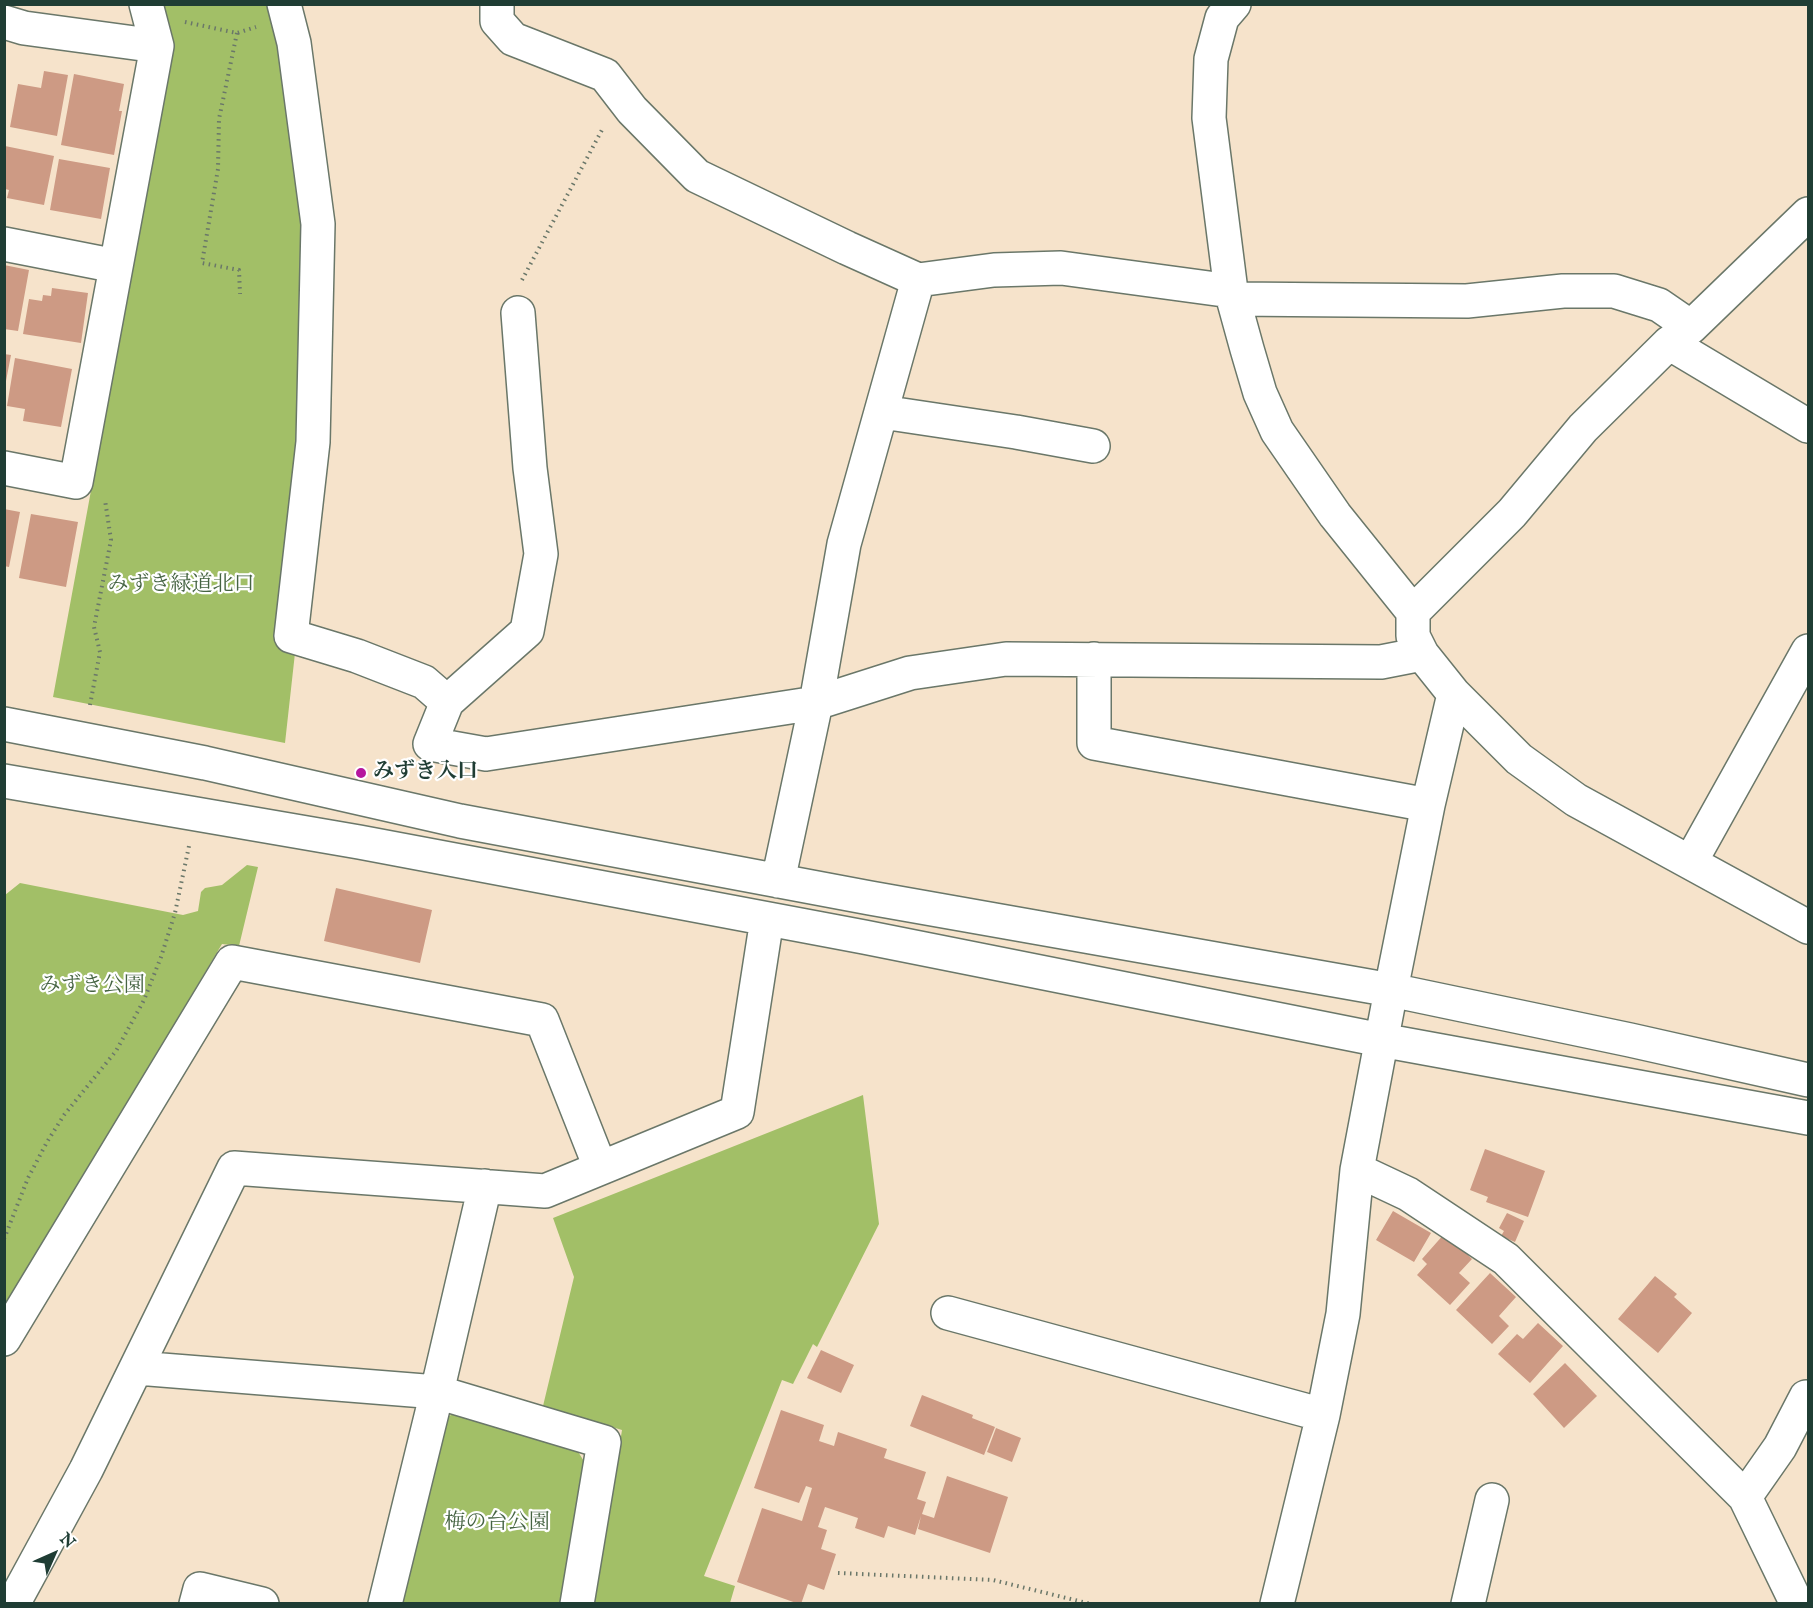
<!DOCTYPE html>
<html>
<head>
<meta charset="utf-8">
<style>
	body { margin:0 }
	#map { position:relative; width:1813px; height:1608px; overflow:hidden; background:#f6e3cb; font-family:"IM FELL English",serif }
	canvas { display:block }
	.frame { position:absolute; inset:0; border:6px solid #1f3d34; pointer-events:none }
	.north { position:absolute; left:24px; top:1524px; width:60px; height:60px; -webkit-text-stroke:4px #fff; paint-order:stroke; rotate:45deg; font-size:16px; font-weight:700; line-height:24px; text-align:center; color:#1f3d34 }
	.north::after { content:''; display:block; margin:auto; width:21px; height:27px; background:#1f3d34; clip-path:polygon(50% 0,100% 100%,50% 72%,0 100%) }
</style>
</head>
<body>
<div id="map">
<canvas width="1813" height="1608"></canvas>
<div class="frame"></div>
<div class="north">N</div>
</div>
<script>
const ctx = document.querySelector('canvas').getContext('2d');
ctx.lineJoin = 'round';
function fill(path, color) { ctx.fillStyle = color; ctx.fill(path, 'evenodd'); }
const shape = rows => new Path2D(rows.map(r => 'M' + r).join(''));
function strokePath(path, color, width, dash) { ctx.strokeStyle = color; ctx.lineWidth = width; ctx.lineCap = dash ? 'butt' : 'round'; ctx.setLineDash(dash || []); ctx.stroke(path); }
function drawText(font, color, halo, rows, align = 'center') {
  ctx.font = font + ' "IM FELL English","Noto Serif JP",serif'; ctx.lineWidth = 4.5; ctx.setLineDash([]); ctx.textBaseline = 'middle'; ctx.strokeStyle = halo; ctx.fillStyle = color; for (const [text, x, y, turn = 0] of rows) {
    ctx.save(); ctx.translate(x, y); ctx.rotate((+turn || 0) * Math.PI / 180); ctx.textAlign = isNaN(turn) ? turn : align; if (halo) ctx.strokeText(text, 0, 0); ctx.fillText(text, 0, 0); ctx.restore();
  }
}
fill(shape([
	[161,5,276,5,307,224,304,459,287,593,277,647,295,653,285,743,53,697,173,45],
	[247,865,258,867,239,946,222,944,5,1309,5,895,20,883,183,915,198,911,201,892,205,888,222,885],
	[863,1095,879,1224,817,1347,813,1344,793,1384,782,1380,704,1576,735,1586,730,1603,594,1603,622,1430,543,1406,574,1277,553,1218],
	[457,1412,577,1450,585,1463,562,1603,401,1604,443,1419]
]), '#a2bf67');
fill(shape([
	[44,71,68,75,57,136,10,127,18,84,41,88],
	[74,74,124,84,119,111,122,111,114,155,61,145],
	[5,146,54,156,44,205,7,198,9,190,5,189],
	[59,159,110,168,101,219,50,210],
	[4,265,29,270,18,331,4,329],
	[52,288,88,293,81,343,23,334,29,299,42,301,43,295,51,296],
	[4,354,11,355,6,381,4,381],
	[15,358,72,369,61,427,23,421,25,409,7,406],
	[4,509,20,512,9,567,4,566],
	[31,514,78,522,66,587,19,578],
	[336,888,432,910,420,963,324,941],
	[1485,1149,1545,1171,1528,1217,1486,1202,1488,1197,1470,1190],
	[1393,1211,1431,1233,1414,1262,1376,1240],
	[1507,1213,1524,1221,1515,1242,1501,1236,1504,1231,1499,1228],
	[1445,1233,1472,1259,1459,1273,1470,1283,1450,1305,1417,1275,1427,1264,1422,1259],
	[1490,1273,1516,1297,1499,1316,1509,1326,1492,1344,1456,1310],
	[1655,1276,1677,1294,1674,1297,1692,1313,1658,1353,1618,1319],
	[1538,1323,1563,1346,1530,1383,1498,1354,1517,1334,1523,1339],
	[821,1350,854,1365,841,1393,807,1378],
	[1565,1363,1597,1396,1564,1428,1533,1394],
	[922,1395,973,1415,972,1418,995,1427,984,1455,910,1426],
	[781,1410,824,1425,819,1441,834,1446,838,1432,887,1449,884,1458,926,1472,917,1499,926,1502,922,1514,934,1518,947,1476,1008,1497,990,1553,918,1529,921,1516,915,1535,888,1526,884,1538,855,1528,858,1518,825,1507,818,1527,827,1530,821,1549,836,1554,824,1590,808,1584,801,1604,799,1604,737,1582,762,1508,802,1521,812,1488,806,1486,799,1503,754,1488],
	[996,1428,1021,1438,1012,1462,987,1452]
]), '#cd9a84');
const minor = shape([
	[284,4,294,43,318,224,313,442,291,636,357,656,424,682,447,702],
	[497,4,497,21,513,39,605,75,632,110,697,176,847,248,918,280,994,270,1061,268,1231,291],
	[1234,4,1222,18,1211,59,1209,118,1231,291,1247,349,1260,393,1277,431,1335,515,1413,612],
	[4,22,24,28,157,46],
	[1808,214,1691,327,1669,343,1583,428,1512,513,1413,612,1413,636,1422,654,1454,694,1519,759,1576,800,1808,927],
	[4,244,116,266],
	[1233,299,1467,301,1563,291,1614,291,1659,305,1691,327],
	[518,313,530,468,541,554,527,631,447,702,430,744,486,754,816,703,844,544,918,280],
	[1669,343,1808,426],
	[882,412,1016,432,1093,446],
	[4,468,76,482,157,46,146,4],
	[1094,659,1094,743,1428,805],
	[4,724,205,763,460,821,870,898,1391,990,1630,1040,1808,1080],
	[4,781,359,842,864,937,1381,1040,1808,1118],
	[1691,861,1808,651],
	[778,881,816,703,910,673,1006,659,1381,662,1422,654],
	[1357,1170,1408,1194,1506,1259,1745,1497,1797,1604],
	[948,1313,1323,1415],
	[4,1339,232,962,542,1020,600,1167],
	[137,1368,437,1392,604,1442,577,1604],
	[1745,1497,1780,1447,1806,1397,1808,1398],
	[13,1604,86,1470,234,1168,545,1191,737,1112,767,919],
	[196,1604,200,1589,262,1604],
	[385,1604,437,1392,485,1186],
	[1277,1604,1323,1415,1343,1314,1357,1170,1391,990,1428,805,1454,694],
	[1468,1604,1492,1500]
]);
strokePath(minor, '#6a7769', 36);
strokePath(shape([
	[185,22,237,33,256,27],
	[237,33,219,119,218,169,202,263,239,270,240,294],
	[522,280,603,128],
	[90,705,100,652,94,627,111,540,105,500],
	[4,1239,28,1178,47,1142,64,1115,116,1051,144,1000,161,957,175,913,189,846],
	[838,1573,993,1580,1091,1604]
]), '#6a7769', 4, [1.5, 4.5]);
strokePath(minor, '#fff', 33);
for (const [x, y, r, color] of [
	[361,773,6,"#b5179e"]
]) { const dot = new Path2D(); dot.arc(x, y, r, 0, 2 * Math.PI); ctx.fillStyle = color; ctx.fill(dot); strokePath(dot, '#fff', 2); }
drawText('21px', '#466443', '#fff', [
	["みずき緑道北口",181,586],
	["みずき公園",92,987],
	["梅の台公園",497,1524]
]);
drawText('bold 21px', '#1f3d34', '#fff', [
	["みずき入口",373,773]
], 'left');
</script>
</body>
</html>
